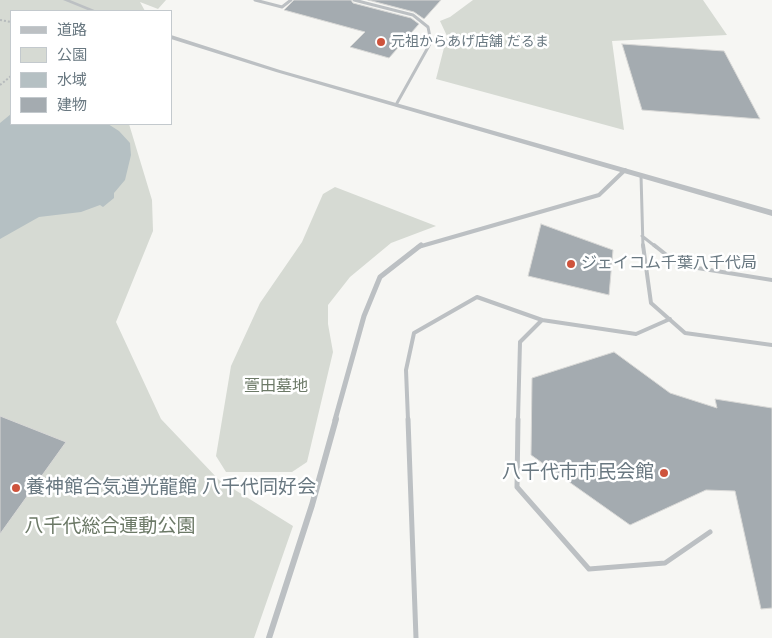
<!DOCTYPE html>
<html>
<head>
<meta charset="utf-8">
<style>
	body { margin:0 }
	#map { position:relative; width:772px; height:638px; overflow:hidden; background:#f6f6f3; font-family:Poppins,"Noto Sans JP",sans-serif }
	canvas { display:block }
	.legend { position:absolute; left:10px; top:10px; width:162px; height:115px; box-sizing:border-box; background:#fff; border:1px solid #c3c9cd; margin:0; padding:6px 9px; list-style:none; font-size:15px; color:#697881 }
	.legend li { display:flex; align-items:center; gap:10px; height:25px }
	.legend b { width:25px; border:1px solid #c3c9cd }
</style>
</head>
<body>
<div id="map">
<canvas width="772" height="638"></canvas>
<ul class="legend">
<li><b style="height:6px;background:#bcc0c3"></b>道路</li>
<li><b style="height:14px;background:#d6dad3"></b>公園</li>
<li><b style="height:14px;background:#b5c0c3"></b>水域</li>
<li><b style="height:14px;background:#a4abb0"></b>建物</li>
</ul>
</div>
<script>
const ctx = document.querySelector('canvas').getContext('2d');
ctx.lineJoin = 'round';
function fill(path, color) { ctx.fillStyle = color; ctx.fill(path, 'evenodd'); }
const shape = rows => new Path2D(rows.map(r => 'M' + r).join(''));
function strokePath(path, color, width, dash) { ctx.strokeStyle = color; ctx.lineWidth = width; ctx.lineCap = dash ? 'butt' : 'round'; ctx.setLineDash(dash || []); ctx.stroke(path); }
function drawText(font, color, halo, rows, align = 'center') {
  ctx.font = font + ' Poppins,"Noto Sans JP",sans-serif'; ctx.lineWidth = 5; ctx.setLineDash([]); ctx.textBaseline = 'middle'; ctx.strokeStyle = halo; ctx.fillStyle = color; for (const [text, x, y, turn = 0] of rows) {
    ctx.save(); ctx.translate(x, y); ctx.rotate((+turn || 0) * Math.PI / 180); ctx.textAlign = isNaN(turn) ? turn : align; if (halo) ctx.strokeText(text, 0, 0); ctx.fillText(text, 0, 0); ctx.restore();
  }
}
fill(shape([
	[0,0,166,0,158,9,140,2,145,11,11,11,11,124,129,124,152,200,153,231,116,322,161,419,219,480,293,526,254,638,0,638],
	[473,0,703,0,727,35,612,41,624,130,436,79,447,36,440,21,450,17],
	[335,187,436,226,391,243,350,277,328,305,328,324,333,352,307,462,292,472,226,472,216,456,231,366,260,303,302,242,323,194]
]), '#d6dad3');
fill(shape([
	[11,114,11,124,108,124,119,131,130,143,131,155,125,180,114,193,114,198,103,207,100,205,81,212,39,217,0,239,0,123]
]), '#b5c0c3');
const building = shape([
	[294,0,351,0,353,3,411,18,419,24,389,58,350,47,365,32,284,10,294,0],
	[368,0,441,0,424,19,414,12,368,0],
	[622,44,724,51,760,119,642,110,622,44],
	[541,224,613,250,609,295,528,276,541,224],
	[614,352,670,393,717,408,715,399,772,408,772,608,761,609,735,491,706,490,630,525,531,455,532,378,614,352],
	[0,416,66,442,0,534,0,416]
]);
fill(building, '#a4abb0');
strokePath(building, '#d8d8d6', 1);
strokePath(shape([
	[0,20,11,22],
	[0,85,11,76]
]), '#b6babc', 2, [2, 2]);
strokePath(shape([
	[641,175,643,247],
	[642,236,656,247]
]), '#bcc0c3', 3);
strokePath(shape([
	[643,245,651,303,685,333,772,345],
	[654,245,679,265,772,280],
	[408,420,406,370,414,333,477,297,542,320],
	[518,420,520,342,542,320,636,334,670,319]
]), '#bcc0c3', 4);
strokePath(shape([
	[408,419,416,638],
	[518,419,517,487,589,569,665,563,710,532]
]), '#bcc0c3', 5);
strokePath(shape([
	[255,0,282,7,291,0],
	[354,0,413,15,428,27,431,42,397,103]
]), '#bcc0c3', 3);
strokePath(shape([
	[418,247,599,195,625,170]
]), '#bcc0c3', 4);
strokePath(shape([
	[335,420,364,316,380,277,421,245]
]), '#bcc0c3', 5);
strokePath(shape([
	[269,638,312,505,336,419]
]), '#bcc0c3', 6);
fill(shape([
	[63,0,70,0,97,11,90,11,63,0],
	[171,35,280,70,772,210,772,216,276,72,171,39,171,35]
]), '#bcc0c3');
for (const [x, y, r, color] of [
	[381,42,5,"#ce533c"],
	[571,264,5,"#ce533c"],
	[664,473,5,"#ce533c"],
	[16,488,5,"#ce533c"]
]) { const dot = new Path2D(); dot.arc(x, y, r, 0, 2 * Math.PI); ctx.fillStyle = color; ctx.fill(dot); strokePath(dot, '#fff', 2); }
drawText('14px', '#697881', '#fff', [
	["元祖からあげ店舗 だるま",391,42]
], 'left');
drawText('16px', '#697881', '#fff', [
	["ジェイコム千葉八千代局",581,264]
], 'left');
drawText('16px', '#6c7967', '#fff', [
	["萱田墓地",276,387]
]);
drawText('19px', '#697881', '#fff', [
	["八千代市市民会館",654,473],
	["養神館合気道光龍館 八千代同好会",26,488,"left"]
], 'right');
drawText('19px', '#6c7967', '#fff', [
	["八千代総合運動公園",110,527]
]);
</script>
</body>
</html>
